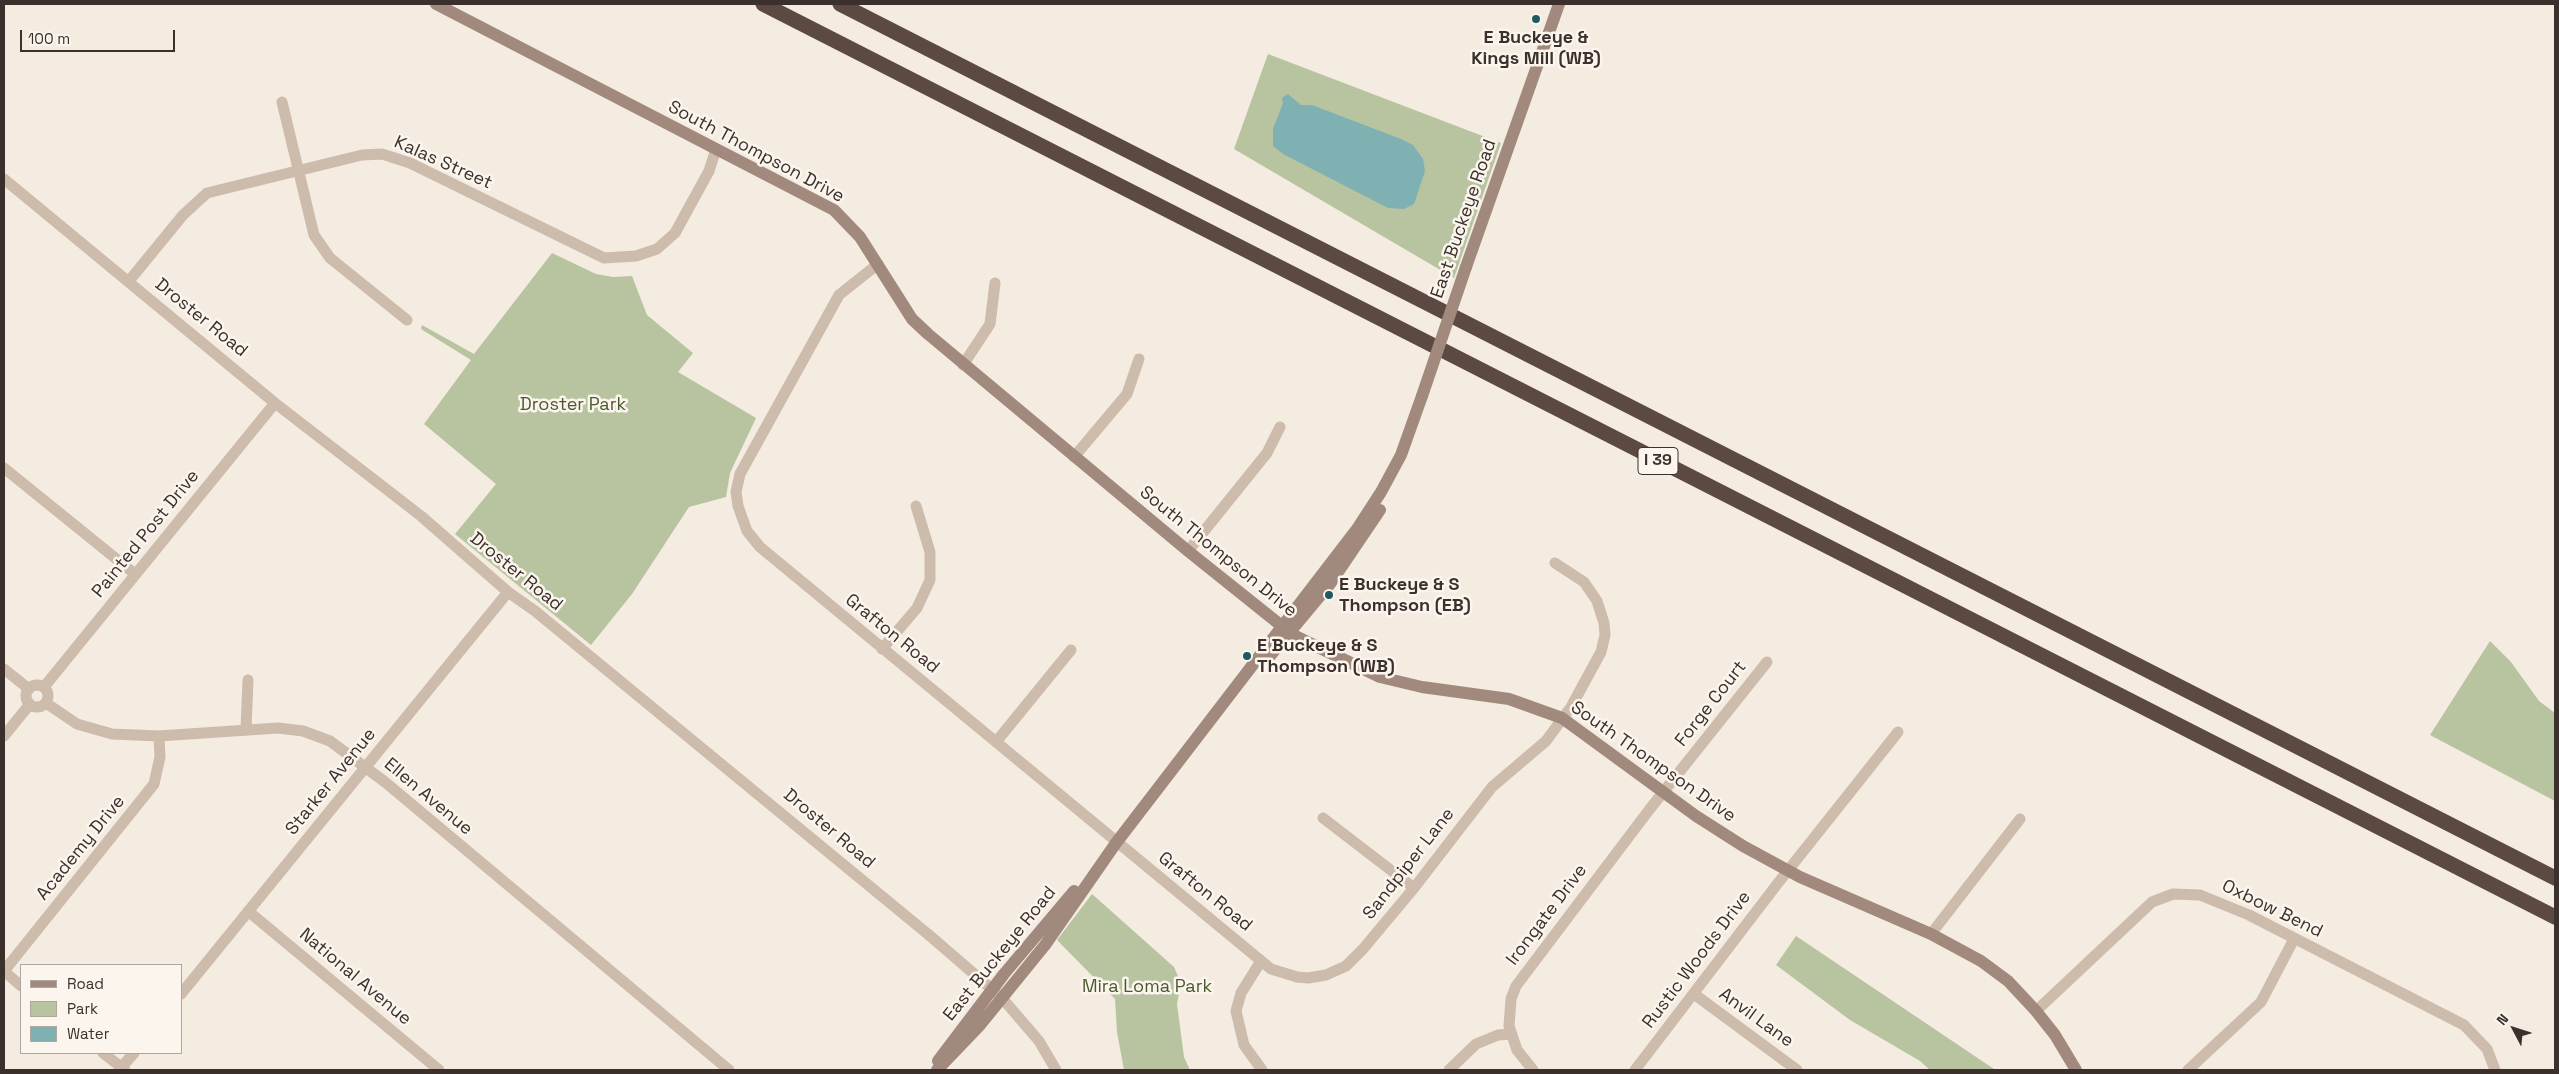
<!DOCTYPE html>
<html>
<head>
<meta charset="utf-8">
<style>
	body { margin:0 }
	#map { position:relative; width:2559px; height:1074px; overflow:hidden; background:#f4ebe1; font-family:"Space Grotesk",sans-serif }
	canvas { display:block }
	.frame { position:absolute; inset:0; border:5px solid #3b302b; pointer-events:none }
	.legend { position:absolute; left:20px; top:964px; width:162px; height:90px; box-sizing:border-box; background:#fbf5ee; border:1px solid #aea6a0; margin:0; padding:6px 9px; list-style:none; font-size:15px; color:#3b302b }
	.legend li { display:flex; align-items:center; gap:10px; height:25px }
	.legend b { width:25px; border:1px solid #aea6a0 }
	.north { position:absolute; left:2489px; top:1004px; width:50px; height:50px; -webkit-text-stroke:4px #fbf5ee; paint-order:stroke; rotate:310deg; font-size:14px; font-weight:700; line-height:20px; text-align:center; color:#3b302b }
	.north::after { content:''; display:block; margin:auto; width:18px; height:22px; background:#3b302b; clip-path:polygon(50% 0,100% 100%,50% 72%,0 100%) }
	.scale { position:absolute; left:20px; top:30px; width:155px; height:22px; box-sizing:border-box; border:2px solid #3b302b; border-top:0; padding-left:6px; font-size:15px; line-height:18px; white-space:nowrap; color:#3b302b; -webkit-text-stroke:4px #fbf5ee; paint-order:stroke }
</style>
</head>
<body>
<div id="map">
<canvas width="2559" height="1074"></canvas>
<div class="frame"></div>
<ul class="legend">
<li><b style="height:6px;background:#a18a7d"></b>Road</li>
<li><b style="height:14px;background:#b8c4a0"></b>Park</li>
<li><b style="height:14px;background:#7fb0b2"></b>Water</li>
</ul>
<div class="north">N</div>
<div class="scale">100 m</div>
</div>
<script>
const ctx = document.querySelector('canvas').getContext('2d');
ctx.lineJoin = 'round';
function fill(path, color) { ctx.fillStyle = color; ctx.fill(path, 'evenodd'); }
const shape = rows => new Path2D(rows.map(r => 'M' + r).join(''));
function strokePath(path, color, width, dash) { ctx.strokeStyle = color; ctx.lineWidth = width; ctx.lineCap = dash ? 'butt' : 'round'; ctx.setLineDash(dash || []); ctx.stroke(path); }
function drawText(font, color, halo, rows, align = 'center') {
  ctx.font = font + ' "Space Grotesk",sans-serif'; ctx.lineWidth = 5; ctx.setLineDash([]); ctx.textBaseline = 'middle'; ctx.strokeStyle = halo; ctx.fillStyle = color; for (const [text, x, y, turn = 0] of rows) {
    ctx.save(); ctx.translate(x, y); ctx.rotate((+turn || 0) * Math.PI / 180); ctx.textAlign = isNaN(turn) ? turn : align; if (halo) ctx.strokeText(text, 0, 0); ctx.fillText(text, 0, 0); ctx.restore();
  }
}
fill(shape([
	[1268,54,1501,143,1454,278,1234,149],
	[552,253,596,274,613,277,632,276,647,315,693,353,678,372,756,418,730,473,726,497,689,507,632,594,591,645,455,534,496,484,424,424,471,360,421,329,422,325,474,354],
	[2490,641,2511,662,2539,701,2555,713,2555,801,2430,735],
	[1092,894,1174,967,1181,983,1177,1004,1184,1057,1190,1070,1124,1070,1117,1032,1115,999,1057,940],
	[1796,936,1994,1069,1994,1070,1930,1070,1920,1061,1850,1020,1776,965]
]), '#b8c4a0');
fill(shape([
	[1288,94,1301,105,1312,105,1401,139,1413,145,1423,159,1425,171,1414,204,1404,209,1388,208,1283,154,1273,146,1273,129,1283,103,1282,98]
]), '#7fb0b2');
strokePath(shape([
	[282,102,314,235,330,258,407,320],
	[4,179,275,403,421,516,508,592,535,611,929,935,1002,998,1039,1041,1056,1070],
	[878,264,839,295,740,474,736,492,738,506,747,531,760,547,1271,969,1297,977,1308,978,1326,975,1346,966,1363,949,1414,888,1492,787,1546,741,1571,707,1601,652,1605,635,1604,623,1597,601,1584,582,1555,563],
	[129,281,183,215,207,193,362,155,382,154,410,163,604,258,636,256,657,249,675,233,709,171,716,149],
	[963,365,990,324,995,283],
	[1074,457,1127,394,1139,359],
	[4,468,135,574],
	[1188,551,1267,453,1280,427],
	[882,649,917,608,930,580,930,552,916,506],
	[4,669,29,689],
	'26 696a11 11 0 1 1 22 0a11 11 0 1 1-22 0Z',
	[44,687,275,403],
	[46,703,77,724,112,734,159,736,278,728,303,731,330,741,385,782,729,1070],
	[246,729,248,680],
	[4,736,30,704],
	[996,742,1071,650],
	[1323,818,1414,888],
	[248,911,439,1070],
	[1931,934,2020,819],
	[1261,961,1241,993,1236,1011,1244,1045,1262,1070],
	[4,971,154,784,160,757,159,736],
	[4,971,21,986],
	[181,994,508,592],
	[1694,994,1797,1070],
	[2036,1011,2152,902,2173,894,2200,895,2249,915,2464,1025,2487,1049,2495,1070],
	[103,1053,125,1070],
	[119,1070,134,1053],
	[1449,1070,1476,1044,1498,1035,1511,1034],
	[1533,1070,1517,1050,1509,1026,1511,999,1516,986,1649,810,1767,662],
	[1635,1070,1778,883,1898,732],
	[2188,1070,2261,1002,2294,939]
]), '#cdbbac', 11);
strokePath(shape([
	[436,4,834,210,860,237,912,319,928,334,1188,551,1293,635,1380,677,1422,687,1509,699,1562,718,1696,816,1743,846,1800,877,1931,934,1981,961,2008,981,2036,1011,2055,1035,2076,1070],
	[1466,267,1559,4],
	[1270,656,1330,584,1380,510],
	[938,1061,1004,974,1074,891],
	[937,1070,980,1025,1045,945,1116,843,1357,529,1381,492,1401,455,1422,396]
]), '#a18a7d', 12);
strokePath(shape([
	[763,4,2555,917],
	[840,4,2555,878]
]), '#5c4a42', 15);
strokePath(shape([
	[1422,396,1466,267]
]), '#a18a7d', 12);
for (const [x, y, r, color] of [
	[1536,19,5,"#1f5a5e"],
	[1329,595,5,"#1f5a5e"],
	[1247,656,5,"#1f5a5e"]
]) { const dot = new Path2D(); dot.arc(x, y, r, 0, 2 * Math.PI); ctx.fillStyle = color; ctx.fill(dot); strokePath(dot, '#fbf5ee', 2); }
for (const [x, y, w] of [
	[1658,461,40]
]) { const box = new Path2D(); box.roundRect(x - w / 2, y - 13.5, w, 27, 4); ctx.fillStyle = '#fbf5ee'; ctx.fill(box); strokePath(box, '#3b302b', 1); }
drawText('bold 16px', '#3b302b', null, [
	["I 39",1658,461]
]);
drawText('bold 18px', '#3b302b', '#fbf5ee', [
	["E Buckeye &",1536,38,"center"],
	["Kings Mill (WB)",1536,59,"center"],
	["E Buckeye & S",1339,585],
	["Thompson (EB)",1339,606],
	["E Buckeye & S",1257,646],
	["Thompson (WB)",1257,667]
], 'left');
drawText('18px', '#3b302b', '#fbf5ee', [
	["South Thompson Drive",756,152,28],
	["Kalas Street",443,163,24],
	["East Buckeye Road",1464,219,-71],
	["Droster Road",201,318,39],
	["Painted Post Drive",146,534,-51],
	["South Thompson Drive",1218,552,39],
	["Droster Road",516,572,39],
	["Grafton Road",892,634,39],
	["Forge Court",1711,704,-52],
	["South Thompson Drive",1653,762,35],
	["Starker Avenue",331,782,-51],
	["Ellen Avenue",428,797,40],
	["Droster Road",829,829,40],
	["Academy Drive",81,848,-51],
	["Sandpiper Lane",1409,864,-52],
	["Grafton Road",1205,892,39],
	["Oxbow Bend",2272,909,26],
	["Irongate Drive",1547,915,-53],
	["East Buckeye Road",1000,954,-51],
	["Rustic Woods Drive",1697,960,-53],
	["National Avenue",355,977,40],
	["Anvil Lane",1756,1018,36]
]);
drawText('18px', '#4a5a2e', '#fbf5ee', [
	["Droster Park",573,405],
	["Mira Loma Park",1147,987]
]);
</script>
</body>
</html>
